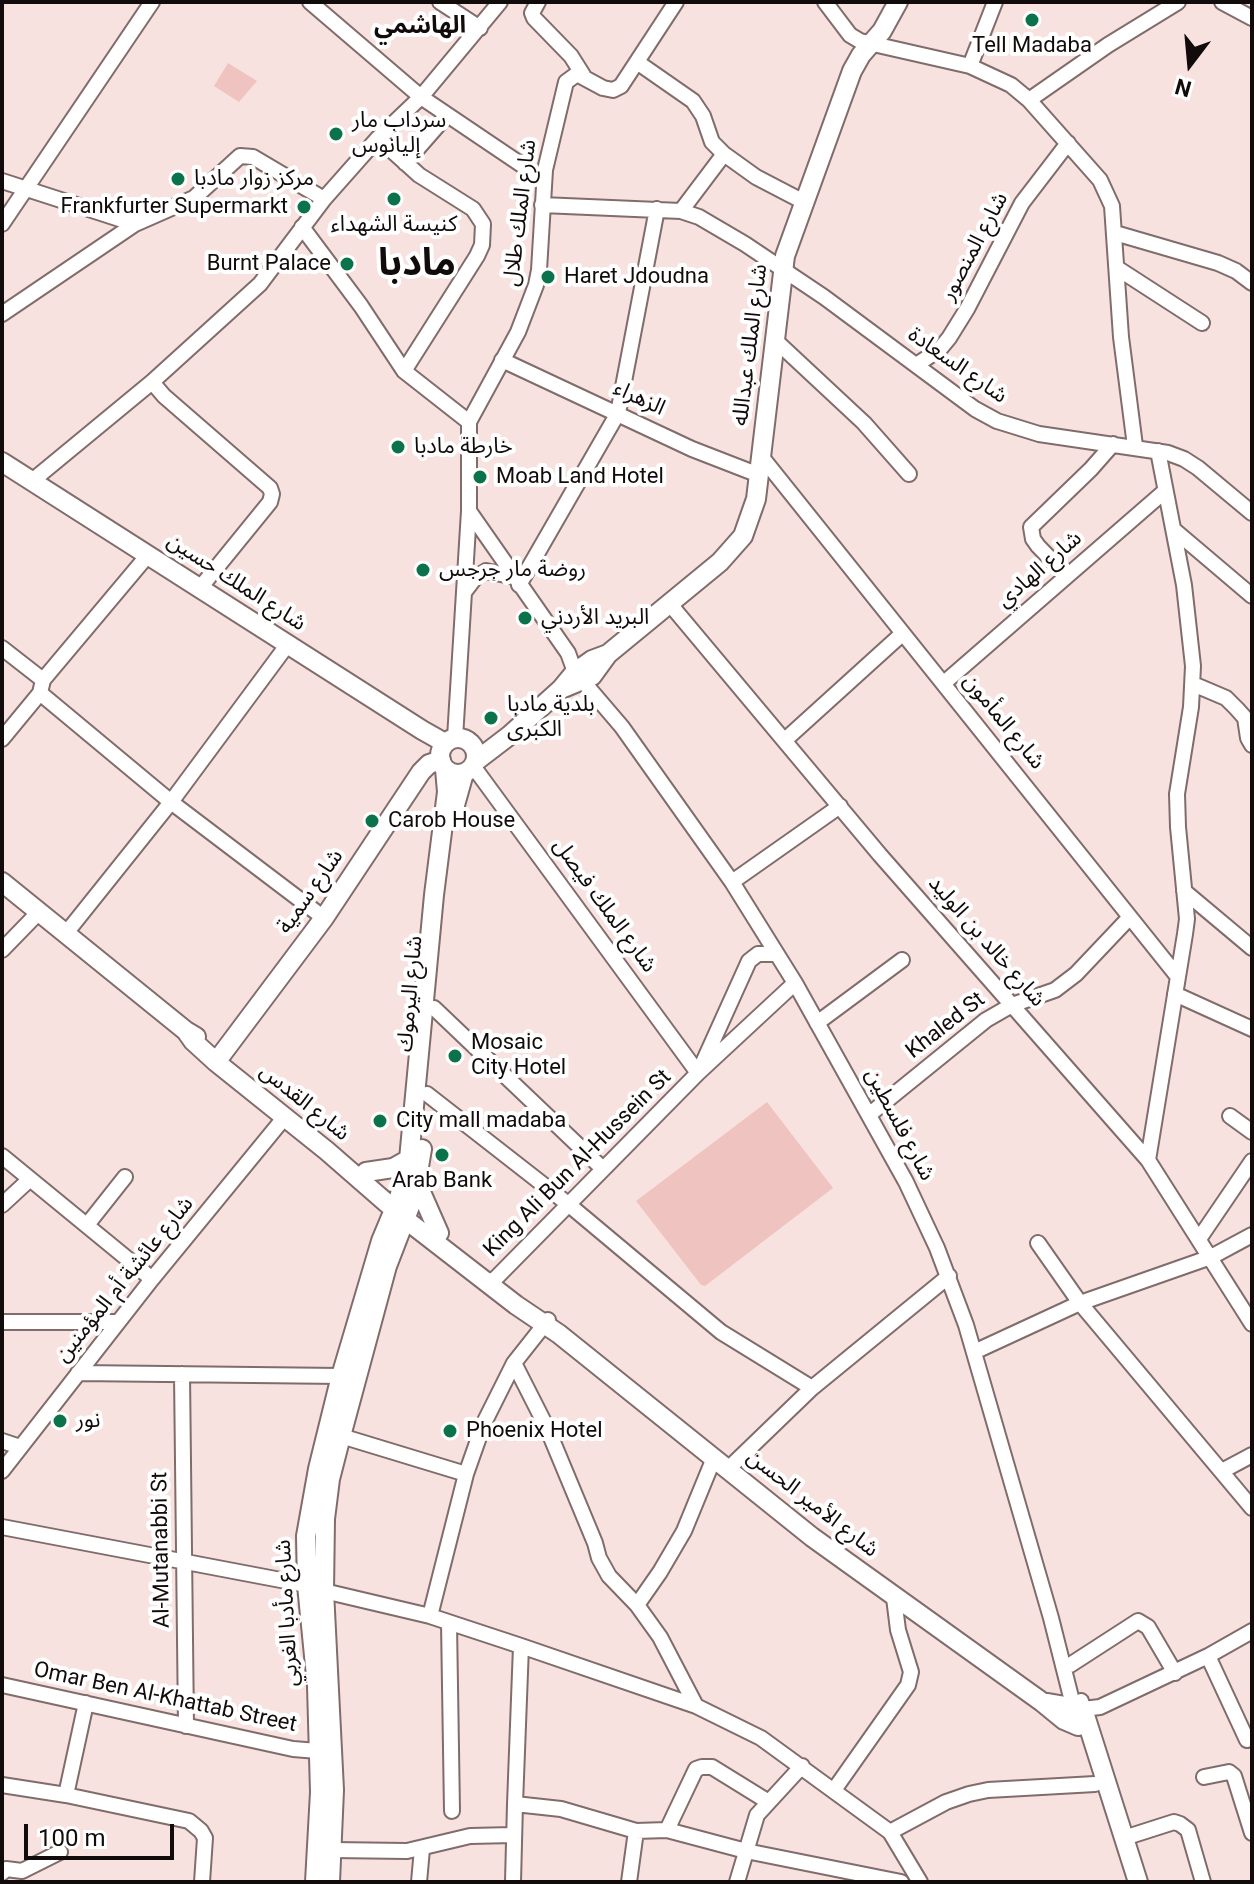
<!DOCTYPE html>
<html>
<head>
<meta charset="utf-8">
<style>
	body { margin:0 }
	#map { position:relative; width:1254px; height:1884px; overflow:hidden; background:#f8e2e0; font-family:Roboto,sans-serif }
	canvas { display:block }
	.frame { position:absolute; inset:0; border:4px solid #120b0b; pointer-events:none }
	.north { position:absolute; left:1150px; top:24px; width:80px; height:80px; -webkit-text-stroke:6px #fff; paint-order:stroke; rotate:196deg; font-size:22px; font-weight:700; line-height:32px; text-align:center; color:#120b0b }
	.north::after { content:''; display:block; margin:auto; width:28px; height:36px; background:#120b0b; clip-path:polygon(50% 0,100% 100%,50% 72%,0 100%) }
	.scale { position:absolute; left:24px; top:1824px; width:150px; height:36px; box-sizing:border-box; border:4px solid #120b0b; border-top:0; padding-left:10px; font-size:24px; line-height:28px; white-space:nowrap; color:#120b0b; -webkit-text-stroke:6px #fff; paint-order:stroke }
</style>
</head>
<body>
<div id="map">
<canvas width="1254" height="1884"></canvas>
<div class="frame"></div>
<div class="north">N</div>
<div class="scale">100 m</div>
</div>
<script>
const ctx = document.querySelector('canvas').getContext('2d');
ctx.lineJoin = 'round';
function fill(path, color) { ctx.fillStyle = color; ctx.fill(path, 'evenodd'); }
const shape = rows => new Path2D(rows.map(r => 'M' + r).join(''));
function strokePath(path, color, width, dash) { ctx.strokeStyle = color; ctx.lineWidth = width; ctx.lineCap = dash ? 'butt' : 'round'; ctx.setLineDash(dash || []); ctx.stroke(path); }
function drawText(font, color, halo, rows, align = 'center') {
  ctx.font = font + ' Roboto,"Noto Sans Arabic",sans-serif'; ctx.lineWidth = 8; ctx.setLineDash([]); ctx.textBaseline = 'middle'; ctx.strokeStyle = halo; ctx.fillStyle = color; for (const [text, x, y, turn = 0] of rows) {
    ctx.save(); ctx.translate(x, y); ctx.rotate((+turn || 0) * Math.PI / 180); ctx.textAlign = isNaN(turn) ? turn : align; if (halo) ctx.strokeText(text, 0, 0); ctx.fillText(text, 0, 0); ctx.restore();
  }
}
fill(shape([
	[228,63,257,81,239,102,214,86],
	[767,1102,833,1188,705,1286,701,1285,636,1201]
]), '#efc3c0');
const minor = shape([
	[310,2,421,97,544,180],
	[440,2,480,28],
	[538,2,532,13,534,18,571,56,583,75],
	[825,2,850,35,860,41,970,66,1011,85,1029,100,1100,180,1112,206,1121,337,1135,446],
	[1222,2,1252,18],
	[637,62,693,101,703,116,712,142,724,154,756,177,804,202],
	[970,66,995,2],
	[1029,100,1108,45,1178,2],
	[378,138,419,175,473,209,483,224,482,245,477,256,404,371],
	[405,163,447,115],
	[2,181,135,224],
	[542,205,681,211,699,217,745,244,824,297,975,409,997,421,1039,434,1168,453,1184,459,1198,468,1252,513],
	[681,211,724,154],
	[2,224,152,2],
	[302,227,361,306,404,371,469,422],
	[1115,233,1218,263,1236,271,1252,283],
	[1117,268,1202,323],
	[2,314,135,224,194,198,240,156,253,157,324,199],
	[775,340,864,423,909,474],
	[502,360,692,449,759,475],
	[916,365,939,350,949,338,967,309,1022,203,1068,143],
	[152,382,164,396,270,488,272,494,270,502,200,588],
	[761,456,1178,977],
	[32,481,152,382,260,284,324,199,378,138,421,97,500,2],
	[469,511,568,653,575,672,622,727,732,882,795,983,906,1182,937,1248,966,1325,1051,1618,1074,1709],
	[1173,529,1252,596],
	[1067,576,1038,546,1033,539,1031,527,1091,469,1113,444],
	[519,585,618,413,657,209],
	[465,591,475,578,486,571,515,577],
	[669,603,880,855,1148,1160,1252,1324],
	[2,648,43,680],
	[944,683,1165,491],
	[1193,684,1226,698,1237,709,1245,718,1248,738,1252,745],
	[40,693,171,802,324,918],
	[455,738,469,511,469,422,518,332,536,285,539,270,545,170,566,82,577,74,603,88,613,90,621,86,676,2],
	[2,739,40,693,43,680,148,555],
	[785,740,902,634],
	[473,766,698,1073],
	[732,882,840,806],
	[1184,891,1252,948],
	[67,932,171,802,288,644],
	[2,950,39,912],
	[1175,994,1252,1029],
	[434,1008,603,1169],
	[817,1023,902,960],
	[702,1065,749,961,758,954,777,954],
	[427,1094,568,1204,721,1332,812,1388],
	[870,1114,986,1020,1012,1005,1055,990,1076,974,1130,917],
	[1230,1116,1252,1132],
	[2,1156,152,1279],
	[1148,1160,1185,934,1187,919,1178,827,1177,794,1191,707,1193,666,1184,585,1158,451],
	[2,1205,29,1180],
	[87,1225,125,1177],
	[1199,1239,1252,1161],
	[1038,1243,1080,1303,1252,1508],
	[488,1283,496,1278,698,1073,795,983],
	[2,1322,118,1322],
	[974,1352,1080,1303,1211,1257,1252,1235],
	[514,1363,548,1430,595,1543,599,1558,609,1576,637,1605,660,1637,696,1706],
	[78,1373,341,1376],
	[182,1374,186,1726],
	[341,1436,466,1474],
	[2,1441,20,1447],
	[728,1469,812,1388,949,1276],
	[2,1471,152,1279,284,1118],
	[1222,1471,1252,1455],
	[2,1527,307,1585],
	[324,1591,430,1616,521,1646,696,1706,761,1738,890,1832,920,1882],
	[637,1605,660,1572,684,1531,714,1458],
	[430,1616,466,1474,484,1423,514,1363,548,1320],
	[449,1623,452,1811],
	[521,1646,515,1804,561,1809,636,1831,667,1830,696,1769,702,1767,712,1767,767,1801],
	[1208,1656,1247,1740],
	[1070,1665,1138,1621,1148,1627,1175,1673],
	[2,1685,293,1749,318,1751],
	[1081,1701,1083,1709,1100,1707,1208,1656,1252,1631],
	[1204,1777,1229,1772,1234,1776,1252,1833],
	[2,1785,66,1795,189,1821,201,1831,205,1838,202,1882],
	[834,1790,908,1685,911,1672,898,1630,894,1598],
	[66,1795,86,1703],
	[667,1830,746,1851,901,1882],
	[890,1832,946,1802,969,1794,988,1790,1095,1784],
	[1124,1838,1174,1822,1180,1824,1188,1830,1203,1882],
	[332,1850,407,1851,470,1836,513,1835],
	[2,1873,6,1869,22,1871,60,1852],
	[419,1882,422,1849],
	[513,1882,515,1804],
	[629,1882,636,1831],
	[737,1882,757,1815,802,1766]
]);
const major = shape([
	[2,462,422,730,445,743],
	[561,689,592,676,608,654],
	'440 756a18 18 0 1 1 36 0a18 18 0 1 1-36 0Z',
	[476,761,510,735,561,689,575,672,592,660,608,654,720,562,743,536,756,499,785,256,852,71,861,55,882,31,898,2],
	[455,805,464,773],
	[2,882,186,1031,196,1037],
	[186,1031,193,1041,216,1062,327,1151,405,1219,516,1305,559,1334,812,1537,1042,1702,1064,1720,1078,1726,1087,1724],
	[216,1062,324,918,421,772,429,764,441,760],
	[366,1172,393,1168,409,1159],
	[417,1183,439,1233],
	[1048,1703,1083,1709,1138,1882],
	[315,1882,320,1792,317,1686,307,1585,306,1536,318,1469,341,1376,381,1241,399,1198,409,1159,434,895,447,792,445,769],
	[330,1882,334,1790,324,1591,325,1519,330,1479,341,1436,387,1266,414,1196,422,1149]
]);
strokePath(minor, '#806c6b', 18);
strokePath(major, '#806c6b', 22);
strokePath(minor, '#fff', 14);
strokePath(major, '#fff', 18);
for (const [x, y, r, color] of [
	[1032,20,8,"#0b734b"],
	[336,134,8,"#0b734b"],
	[178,179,8,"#0b734b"],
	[394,199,8,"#0b734b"],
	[304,207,8,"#0b734b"],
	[347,264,8,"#0b734b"],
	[548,277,8,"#0b734b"],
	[398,447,8,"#0b734b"],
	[480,477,8,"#0b734b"],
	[423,570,8,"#0b734b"],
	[525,618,8,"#0b734b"],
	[491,718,8,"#0b734b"],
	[372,821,8,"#0b734b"],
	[455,1056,8,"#0b734b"],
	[380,1121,8,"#0b734b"],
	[442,1155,8,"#0b734b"],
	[60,1421,8,"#0b734b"],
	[450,1431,8,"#0b734b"]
]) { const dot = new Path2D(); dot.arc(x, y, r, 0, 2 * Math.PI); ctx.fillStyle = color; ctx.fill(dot); strokePath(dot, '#fff', 3); }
drawText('22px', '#120b0b', '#fff', [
	["Tell Madaba",1032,46,"center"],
	["سرداب مار",352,121],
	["إليانوس",352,146],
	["مركز زوار مادبا",194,179],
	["Frankfurter Supermarkt",288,207,"right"],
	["كنيسة الشهداء",394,225,"center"],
	["Burnt Palace",331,264,"right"],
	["Haret Jdoudna",564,277],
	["خارطة مادبا",414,447],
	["Moab Land Hotel",496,477],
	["روضة مار جرجس",439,570],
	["البريد الأردني",541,618],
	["بلدية مادبا",507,705],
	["الكبرى",507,730],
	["Carob House",388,821],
	["Mosaic",471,1043],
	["City Hotel",471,1068],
	["City mall madaba",396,1121],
	["Arab Bank",442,1181,"center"],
	["نور",76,1421],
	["Phoenix Hotel",466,1431]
], 'left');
drawText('22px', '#120b0b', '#fff', [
	["شارع الملك طلال",521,213,-83],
	["شارع المنصور",975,247,-62],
	["شارع الملك عبدالله",751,345,-83],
	["شارع السعادة",957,366,35],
	["الزهراء",639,399,25],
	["شارع الهادي",1040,570,-41],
	["شارع الملك حسين",236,583,33],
	["شارع المأمون",1003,722,51],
	["شارع سمية",311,892,-55],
	["شارع الملك فيصل",604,906,54],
	["شارع خالد بن الوليد",986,942,49],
	["شارع اليرموك",411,994,-85],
	["Khaled St",946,1026,-38],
	["شارع القدس",304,1103,39],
	["شارع فلسطين",899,1125,62],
	["King Ali Bun Al-Hussein St",578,1164,-45],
	["شارع عائشة أم المؤمنين",125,1280,-51],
	["شارع الأمير الحسن",812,1504,38],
	["Al-Mutanabbi St",162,1550,-91],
	["شارع مأدبا الغربي",288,1613,-93],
	["Omar Ben Al-Khattab Street",165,1698,12]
]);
drawText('bold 24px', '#120b0b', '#fff', [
	["الهاشمي",420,27]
]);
drawText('bold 38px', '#120b0b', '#fff', [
	["مادبا",417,265]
]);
</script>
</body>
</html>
